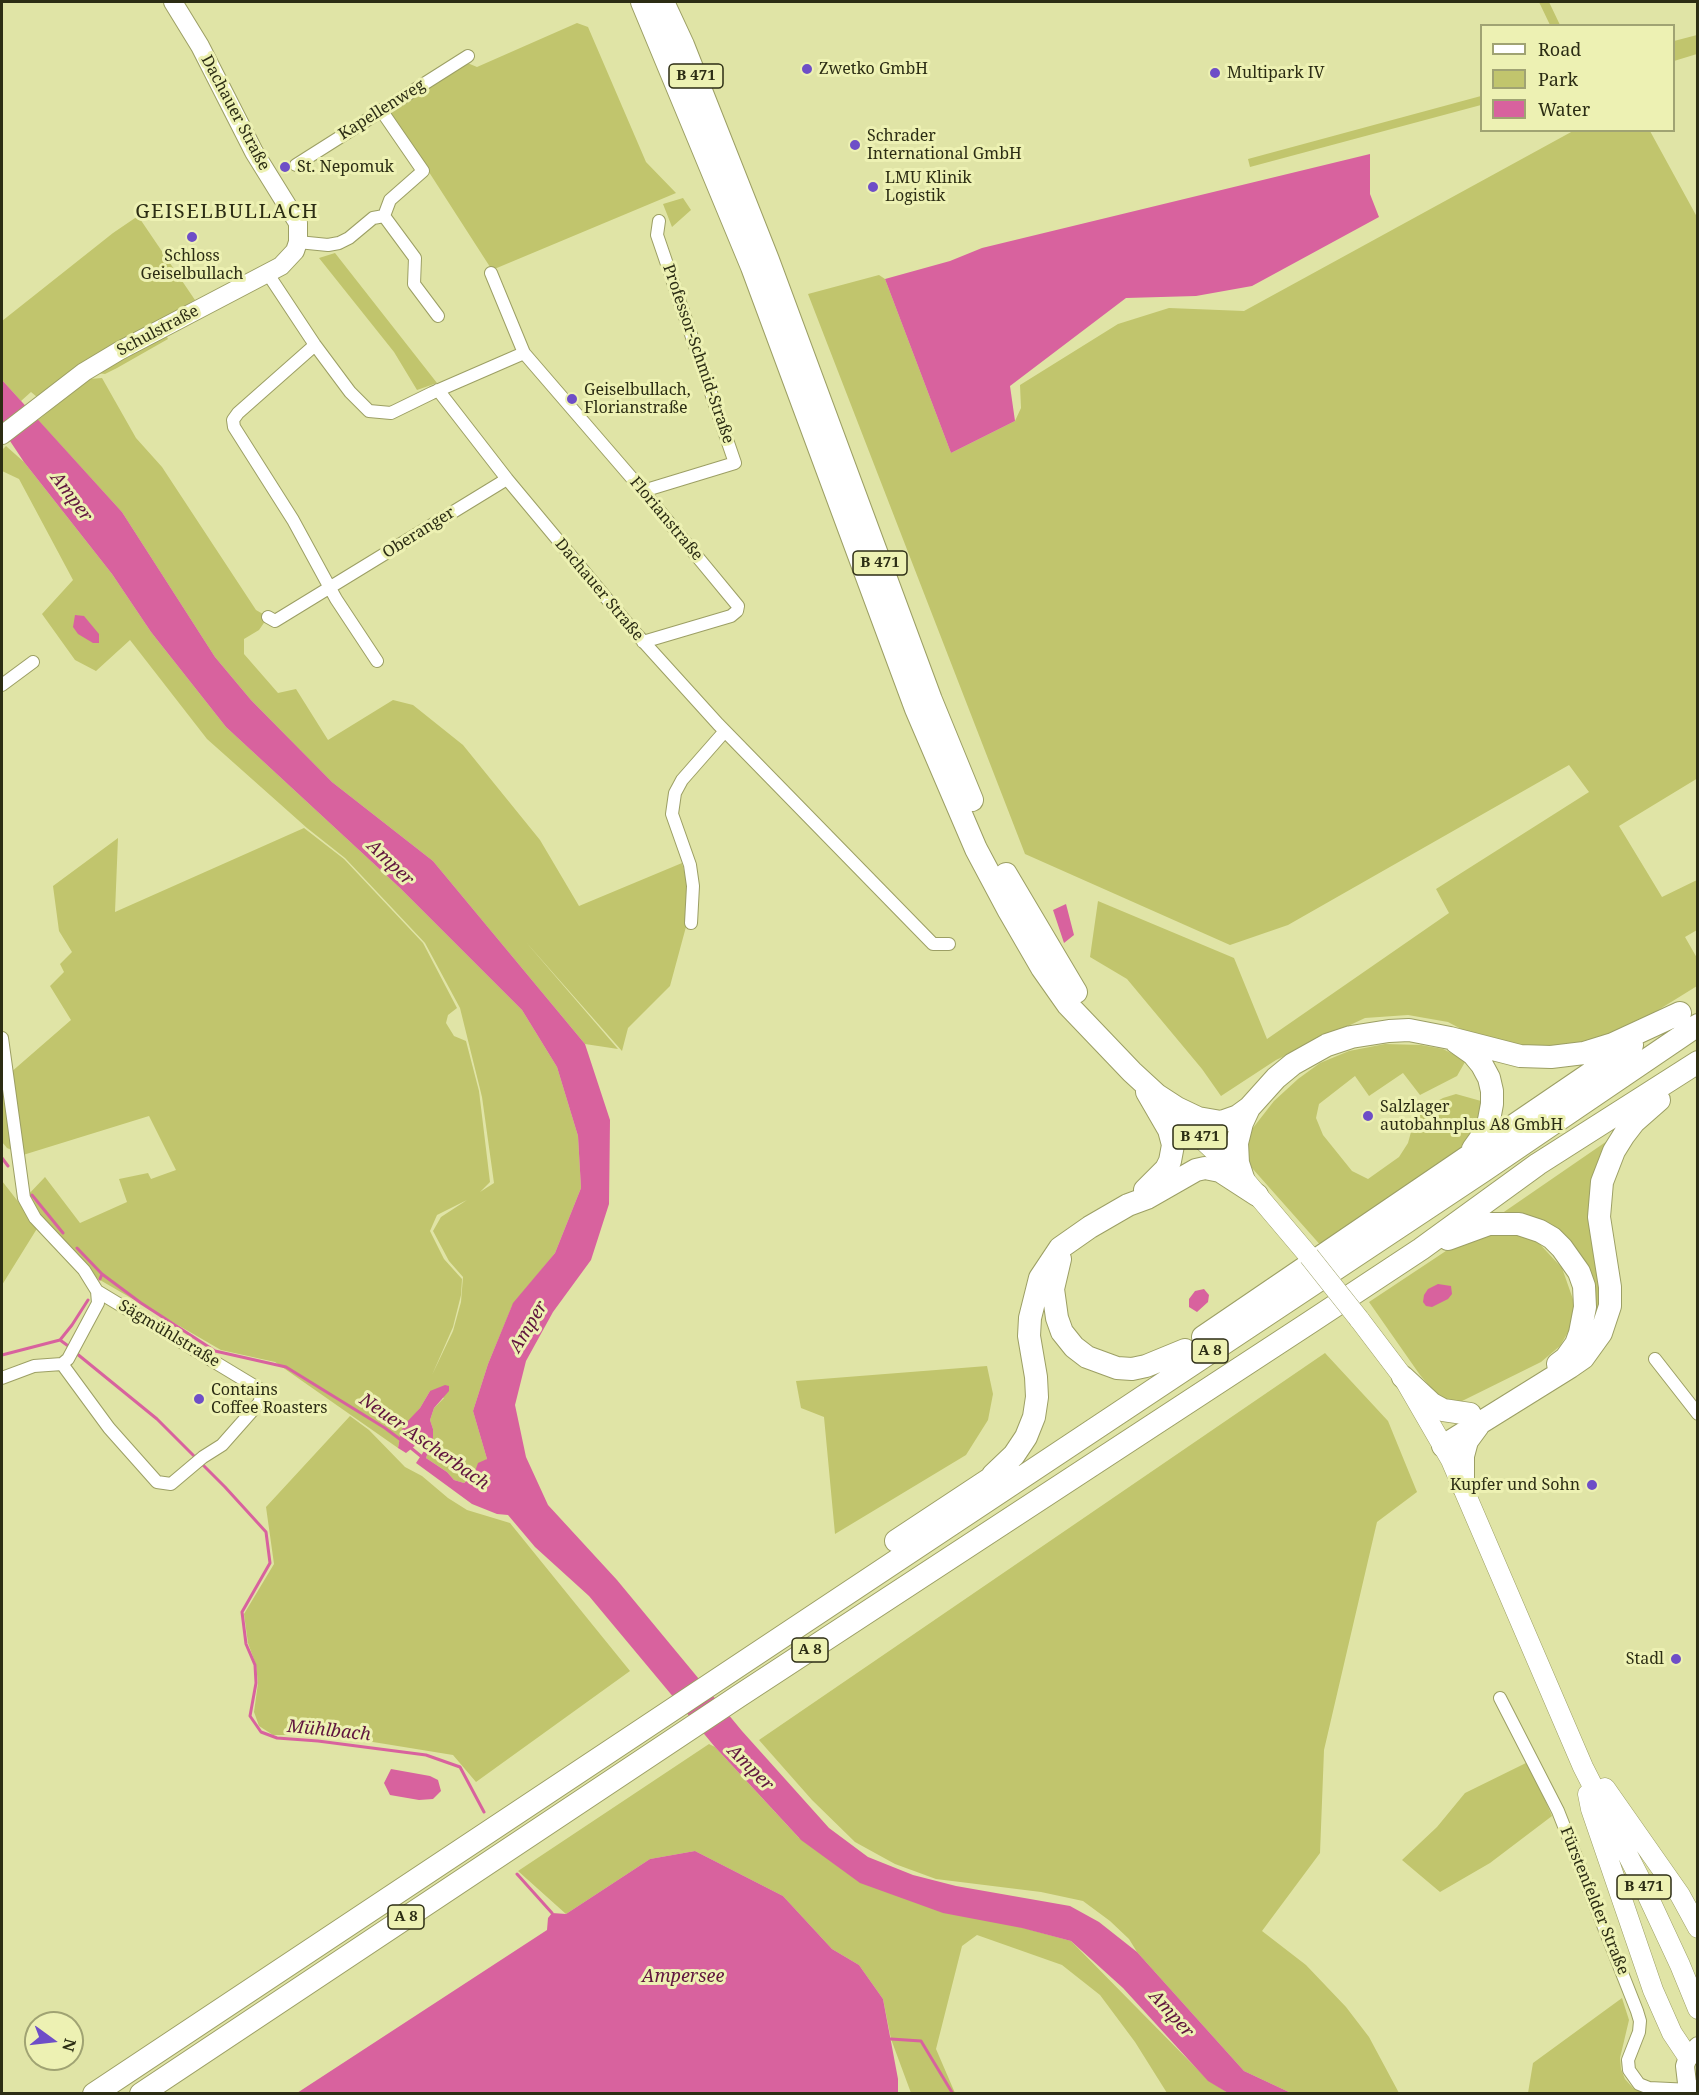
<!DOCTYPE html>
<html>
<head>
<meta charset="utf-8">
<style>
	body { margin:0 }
	#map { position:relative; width:1699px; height:2095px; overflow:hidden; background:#e0e4a6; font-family:"Noto Serif",serif }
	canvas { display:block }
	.frame { position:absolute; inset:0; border:3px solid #2c2d14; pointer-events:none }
	.legend { position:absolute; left:1480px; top:24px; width:195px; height:108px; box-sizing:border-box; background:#edf1b3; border:2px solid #a0a373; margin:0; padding:8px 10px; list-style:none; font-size:18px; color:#2c2d14 }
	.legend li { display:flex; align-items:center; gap:12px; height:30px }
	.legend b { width:30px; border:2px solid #a0a373 }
	.north { position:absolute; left:24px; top:2011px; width:60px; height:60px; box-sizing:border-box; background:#edf1b3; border:2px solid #a0a373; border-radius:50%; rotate:105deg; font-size:16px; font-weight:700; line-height:24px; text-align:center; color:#2c2d14 }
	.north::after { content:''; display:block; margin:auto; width:21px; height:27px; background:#6e4ec7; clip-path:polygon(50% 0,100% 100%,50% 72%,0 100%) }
</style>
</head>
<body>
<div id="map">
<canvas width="1699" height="2095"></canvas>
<div class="frame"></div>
<ul class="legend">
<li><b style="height:8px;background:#fff"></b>Road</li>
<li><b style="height:16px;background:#c1c56d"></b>Park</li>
<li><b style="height:16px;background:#d8629e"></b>Water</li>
</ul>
<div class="north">N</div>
</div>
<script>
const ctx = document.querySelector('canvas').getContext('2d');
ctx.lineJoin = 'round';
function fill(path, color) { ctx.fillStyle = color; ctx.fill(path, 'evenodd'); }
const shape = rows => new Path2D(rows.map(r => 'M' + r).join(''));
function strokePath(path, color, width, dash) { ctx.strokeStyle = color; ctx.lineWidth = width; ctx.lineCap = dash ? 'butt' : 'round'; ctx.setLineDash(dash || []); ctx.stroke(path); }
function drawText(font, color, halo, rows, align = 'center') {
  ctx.font = font + ' "Noto Serif",serif'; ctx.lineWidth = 6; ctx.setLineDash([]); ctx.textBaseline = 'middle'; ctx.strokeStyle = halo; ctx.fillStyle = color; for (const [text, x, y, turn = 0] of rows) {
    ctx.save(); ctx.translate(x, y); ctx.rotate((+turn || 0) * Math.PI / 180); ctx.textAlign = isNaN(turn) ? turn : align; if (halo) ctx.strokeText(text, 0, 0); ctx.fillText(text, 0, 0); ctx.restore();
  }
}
fill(shape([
	[1539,2,1549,2,1560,25,1550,25],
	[577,23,588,27,646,162,676,193,492,270,389,110,465,62,477,67],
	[1697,35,1697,54,1674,61,1674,41],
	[1481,96,1481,105,1250,167,1248,159],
	[1573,131,1650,131,1697,217,1698,778,1619,826,1662,897,1697,880,1697,930,1685,937,1697,958,1697,986,1626,1030,1587,1045,1535,1053,1493,1046,1448,1022,1408,1015,1365,1018,1276,1060,1221,1096,1202,1069,1127,979,1090,957,1098,901,1234,958,1267,1039,1449,913,1436,889,1589,792,1569,765,1288,925,1230,945,1025,854,808,294,879,275,885,279,951,453,1015,421,1021,408,1020,385,1118,324,1169,308,1244,311],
	[683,198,691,210,672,227,663,204],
	[138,216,195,300,86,363,37,397,31,392,21,401,2,380,2,321,113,233],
	[335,253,437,383,417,390,394,352,319,258],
	[166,335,168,339,117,368,105,374,97,373],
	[102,378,136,438,162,467,256,610,268,617,259,630,244,639,244,654,278,693,296,689,328,740,393,700,413,705,463,745,540,840,579,906,682,863,688,886,690,912,670,986,628,1028,622,1051,525,941,618,1049,585,1044,433,861,332,782,251,700,215,657,122,512,38,420,89,379],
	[6,446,24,462,112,574,151,632,226,727,400,888,522,1010,557,1067,578,1136,581,1188,555,1253,512,1306,488,1364,473,1411,487,1459,464,1483,454,1480,447,1472,426,1458,433,1439,433,1429,430,1420,434,1408,444,1398,430,1391,420,1408,401,1431,398,1448,275,1362,221,1350,93,1276,47,1227,26,1197,45,1177,80,1223,127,1202,119,1179,148,1173,151,1179,176,1170,149,1116,23,1155,7,1148,2,1142,2,1080,71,1020,50,986,64,972,60,964,72,952,59,931,53,886,118,838,115,912,304,828,344,859,423,943,457,1008,448,1015,446,1023,454,1036,466,1041,479,1091,490,1182,480,1192,494,1183,482,1097,460,1008,425,943,345,858,307,828,207,739,130,640,96,671,75,660,42,614,73,580,19,479,2,471,2,450],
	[467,1200,441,1217,433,1231,449,1261,463,1277,461,1302,453,1331,432,1375,453,1327,461,1295,462,1279,444,1259,430,1231,437,1215],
	[1385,1044,1421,1045,1443,1049,1459,1057,1465,1062,1457,1076,1420,1095,1403,1073,1369,1096,1355,1076,1319,1104,1316,1118,1323,1135,1352,1171,1368,1179,1399,1157,1408,1143,1414,1121,1430,1105,1443,1098,1456,1094,1481,1101,1481,1113,1466,1145,1323,1248,1252,1168,1249,1163,1247,1140,1249,1133,1274,1101,1298,1079,1320,1063,1349,1051],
	[1610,1139,1604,1296,1594,1332,1586,1271,1501,1214],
	[2,1181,38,1227,2,1285],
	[1499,1228,1536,1240,1562,1268,1575,1305,1571,1327,1560,1346,1541,1362,1454,1405,1439,1397,1420,1375,1369,1302,1473,1233],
	[1325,1353,1388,1421,1417,1492,1377,1522,1324,1750,1320,1853,1262,1931,1306,1965,1346,2007,1369,2037,1399,2093,1402,2093,1291,2093,1244,2071,1137,1952,1129,1939,1110,1921,1083,1901,1041,1892,936,1879,895,1864,855,1842,812,1800,759,1740],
	[987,1366,993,1394,988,1420,966,1455,835,1534,824,1417,801,1408,796,1381],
	[350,1416,369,1430,405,1467,422,1476,448,1498,467,1510,510,1523,630,1671,476,1782,453,1755,330,1735,273,1735,259,1726,254,1712,258,1683,256,1665,248,1643,244,1614,274,1564,266,1507],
	[709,1744,715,1747,799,1838,1020,1927,1071,1941,1208,2080,1228,2093,1167,2093,1135,2042,1100,1995,1062,1965,977,1935,962,1946,936,2049,955,2093,911,2093,891,2039,883,1999,859,1965,832,1949,783,1896,695,1851,650,1859,566,1914,518,1871],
	[1528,1762,1552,1816,1490,1863,1440,1892,1402,1860,1437,1827,1465,1793],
	[1622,1998,1629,2020,1620,2058,1621,2069,1625,2079,1633,2088,1643,2093,1528,2093,1533,2063]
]), '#c1c56d');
fill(shape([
	[1370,154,1370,194,1379,217,1252,286,1196,296,1126,298,1010,386,1015,421,951,453,885,279,950,261,982,248],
	[2,380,122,512,215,657,251,700,332,782,433,861,585,1044,610,1120,609,1204,591,1260,553,1312,526,1361,515,1405,526,1457,548,1505,617,1580,742,1731,829,1828,868,1857,913,1875,956,1886,1070,1906,1099,1922,1137,1952,1244,2071,1291,2093,1228,2093,1208,2081,1123,1988,1071,1941,1022,1928,943,1913,860,1883,801,1840,715,1747,589,1596,535,1547,508,1515,497,1514,472,1504,416,1463,424,1451,422,1445,416,1445,406,1453,398,1448,401,1431,406,1423,420,1408,430,1391,445,1385,449,1386,449,1391,434,1408,430,1420,433,1429,433,1439,426,1458,447,1472,454,1480,464,1483,474,1474,478,1463,487,1459,473,1411,488,1364,513,1303,555,1253,581,1188,578,1136,557,1067,522,1010,400,888,226,727,151,632,112,574,24,462,2,429],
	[75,615,84,616,99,634,99,643,93,643,78,634,73,627],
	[1066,904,1074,935,1064,943,1053,910],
	[1438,1284,1451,1286,1452,1294,1448,1299,1432,1307,1426,1306,1423,1302,1424,1295,1428,1289],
	[1204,1289,1209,1295,1208,1302,1197,1312,1189,1307,1189,1299,1195,1291],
	[391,1769,430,1776,438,1780,441,1791,433,1799,419,1800,390,1795,384,1783],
	[695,1851,783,1896,832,1949,859,1965,883,1999,898,2079,898,2093,297,2093,547,1930,548,1918,552,1913,566,1914,650,1859]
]), '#d8629e');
strokePath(shape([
	[2,1158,8,1166],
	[32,1195,63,1233],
	[77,1248,102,1274],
	[100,1279,102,1274,141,1303,215,1351,286,1367,385,1428,401,1440],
	[60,1340,71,1348],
	[76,1353,157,1419,197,1459],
	[2,1355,60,1340,72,1325,88,1300],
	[411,1448,422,1457],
	[202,1464,225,1487,266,1532,270,1563,242,1612,246,1644,255,1665,256,1683,250,1716,261,1732,277,1738,318,1741,426,1755,460,1767,484,1812],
	[517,1874,552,1913],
	[891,2039,921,2041,953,2094]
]), '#d8629e', 3);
const street = shape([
	[296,165,468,56],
	[384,216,415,258,414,284,438,316],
	[298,242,328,245,339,243,349,238,373,218,384,216,390,200,423,171,381,110],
	[491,273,524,353,643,491,738,606,737,611,731,616,643,642],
	[268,274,315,345,350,392,369,411,391,413,432,393,524,353],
	[315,345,238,413,233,420,234,427,293,520,336,599,377,661],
	[438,390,507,479,632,629,718,724,933,944,949,944],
	[643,491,735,463,657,235,659,221],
	[268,617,275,621,507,479],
	[2,685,33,662],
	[691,923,693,886,690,865,672,814,675,793,682,780,725,731],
	[2,1038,24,1198,35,1218,84,1270,97,1291,261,1390,260,1402,222,1445,203,1457,171,1484,157,1482,109,1428,62,1364],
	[1655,1359,1698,1414],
	[2,1378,34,1366,62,1364,68,1359,98,1303,97,1291],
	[1500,1698,1558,1811,1637,2011,1640,2021,1639,2032,1628,2060,1629,2070,1639,2084,1649,2088,1691,2090]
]);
const secondary = shape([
	[2,435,84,372,119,351,281,266,295,251,298,242,298,223,254,152,200,46,173,2],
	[1694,2094,1687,2083,1685,2066,1688,2057,1698,2046]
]);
const primary = shape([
	[1169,1108,1243,1178,1309,1256],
	[1359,1319,1403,1377,1451,1460,1583,1767,1639,1877,1680,1965,1698,2009],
	[1605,1788,1680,1895,1698,1928],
	[1588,1794,1591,1809,1653,1990,1672,2033,1688,2057]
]);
const highway = shape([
	[642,2,752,267,916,709,976,849,1009,911,1042,968,1068,1005,1132,1072,1157,1095,1177,1108,1198,1118,1221,1122,1238,1116,1249,1108,1276,1078,1293,1064,1327,1045,1351,1037,1389,1031,1409,1030,1450,1038,1520,1056,1551,1057,1584,1053,1613,1044,1680,1013],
	[663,2,683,45,768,260,931,700,972,800],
	[1006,874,1076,992],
	[1456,1042,1473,1054,1482,1065,1489,1078,1492,1091,1492,1104,1489,1120,1483,1135,1473,1149],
	[1243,1178,1238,1163,1237,1143,1242,1123,1249,1108],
	[1145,1190,1166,1169,1170,1161,1173,1145,1169,1130,1147,1092],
	[1448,1239,1489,1224,1519,1224,1540,1231,1552,1238,1562,1248,1579,1272,1584,1286,1585,1307,1580,1333,1576,1344,1566,1358,1558,1364],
	[1060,1259,1053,1289,1057,1318,1062,1332,1074,1347,1087,1357,1117,1368,1132,1369,1146,1366,1185,1350],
	[1203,1337,1632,1045],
	[1403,1377,1432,1404,1443,1410,1470,1414],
	[1443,1446,1570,1367,1583,1358,1601,1333,1610,1306,1610,1287,1599,1217,1602,1182,1614,1151,1624,1135,1634,1122,1659,1100],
	[993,1475,1014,1455,1026,1437,1034,1417,1037,1397,1036,1377,1029,1336,1030,1318,1040,1278,1060,1248,1090,1227,1128,1205,1147,1198,1196,1170,1205,1168,1220,1171,1257,1195],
	[1463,1486,1463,1456,1467,1441,1478,1426],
	[896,1541,1008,1467],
	[94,2094,1483,1171,1698,1025],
	[141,2094,739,1696,1312,1321,1421,1249,1538,1164,1698,1062]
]);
strokePath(street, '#9c9f64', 14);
strokePath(secondary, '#9c9f64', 20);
strokePath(primary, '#9c9f64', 21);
strokePath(highway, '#9c9f64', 24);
strokePath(street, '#fff', 12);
strokePath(secondary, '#fff', 18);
strokePath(primary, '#fff', 20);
strokePath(highway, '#fff', 22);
const primaryBridge = shape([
	[1309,1256,1359,1319]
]);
strokePath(primaryBridge, '#9c9f64', 21, []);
strokePath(primaryBridge, '#fff', 20);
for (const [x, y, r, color] of [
	[807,69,6,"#6e4ec7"],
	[1215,73,6,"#6e4ec7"],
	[855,145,6,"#6e4ec7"],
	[285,167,6,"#6e4ec7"],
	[873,187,6,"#6e4ec7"],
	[192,237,6,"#6e4ec7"],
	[572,399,6,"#6e4ec7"],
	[1368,1116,6,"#6e4ec7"],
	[199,1399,6,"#6e4ec7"],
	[1592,1485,6,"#6e4ec7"],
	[1676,1659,6,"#6e4ec7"]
]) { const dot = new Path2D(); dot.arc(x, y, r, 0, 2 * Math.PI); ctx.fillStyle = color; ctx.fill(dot); strokePath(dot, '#edf1b3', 2); }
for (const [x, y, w] of [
	[696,76,54],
	[880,563,54],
	[1200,1137,54],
	[1210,1351,36],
	[810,1650,36],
	[1644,1887,54],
	[406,1917,36]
]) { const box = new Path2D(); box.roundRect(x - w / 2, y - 12, w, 24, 4.5); ctx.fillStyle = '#edf1b3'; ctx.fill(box); strokePath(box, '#2c2d14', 1.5); }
drawText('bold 15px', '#2c2d14', null, [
	["B 471",696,76],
	["B 471",880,563],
	["B 471",1200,1137],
	["A 8",1210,1351],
	["A 8",810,1650],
	["B 471",1644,1887],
	["A 8",406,1917]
]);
drawText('16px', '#2c2d14', '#edf1b3', [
	["Zwetko GmbH",819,69],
	["Multipark IV",1227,73],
	["Schrader",867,136],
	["International GmbH",867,154],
	["St. Nepomuk",297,167],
	["LMU Klinik",885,178],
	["Logistik",885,196],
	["Schloss",192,256,"center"],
	["Geiselbullach",192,274,"center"],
	["Geiselbullach,",584,390],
	["Florianstraße",584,408],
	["Salzlager",1380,1107],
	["autobahnplus A8 GmbH",1380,1125],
	["Contains",211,1390],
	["Coffee Roasters",211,1408],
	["Kupfer und Sohn",1580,1485,"right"],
	["Stadl",1664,1659,"right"]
], 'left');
drawText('16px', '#2c2d14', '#edf1b3', [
	["Kapellenweg",382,110,-32],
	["Dachauer Straße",235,113,62],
	["Schulstraße",158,331,-28],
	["Professor-Schmid-Straße",698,354,71],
	["Florianstraße",666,519,50],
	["Oberanger",419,533,-32],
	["Dachauer Straße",599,590,50],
	["Sägmühlstraße",169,1334,31],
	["Fürstenfelder Straße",1594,1901,68]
]);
drawText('italic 18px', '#60153e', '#edf1b3', [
	["Amper",71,497,53],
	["Amper",390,863,44],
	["Amper",529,1327,-59],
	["Neuer Ascherbach",424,1442,35],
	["Mühlbach",329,1731,6],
	["Amper",750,1768,45],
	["Ampersee",683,1977],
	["Amper",1171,2014,48]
]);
ctx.letterSpacing = '1.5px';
drawText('20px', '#2c2d14', '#edf1b3', [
	["GEISELBULLACH",227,212]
]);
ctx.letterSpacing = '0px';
</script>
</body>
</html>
